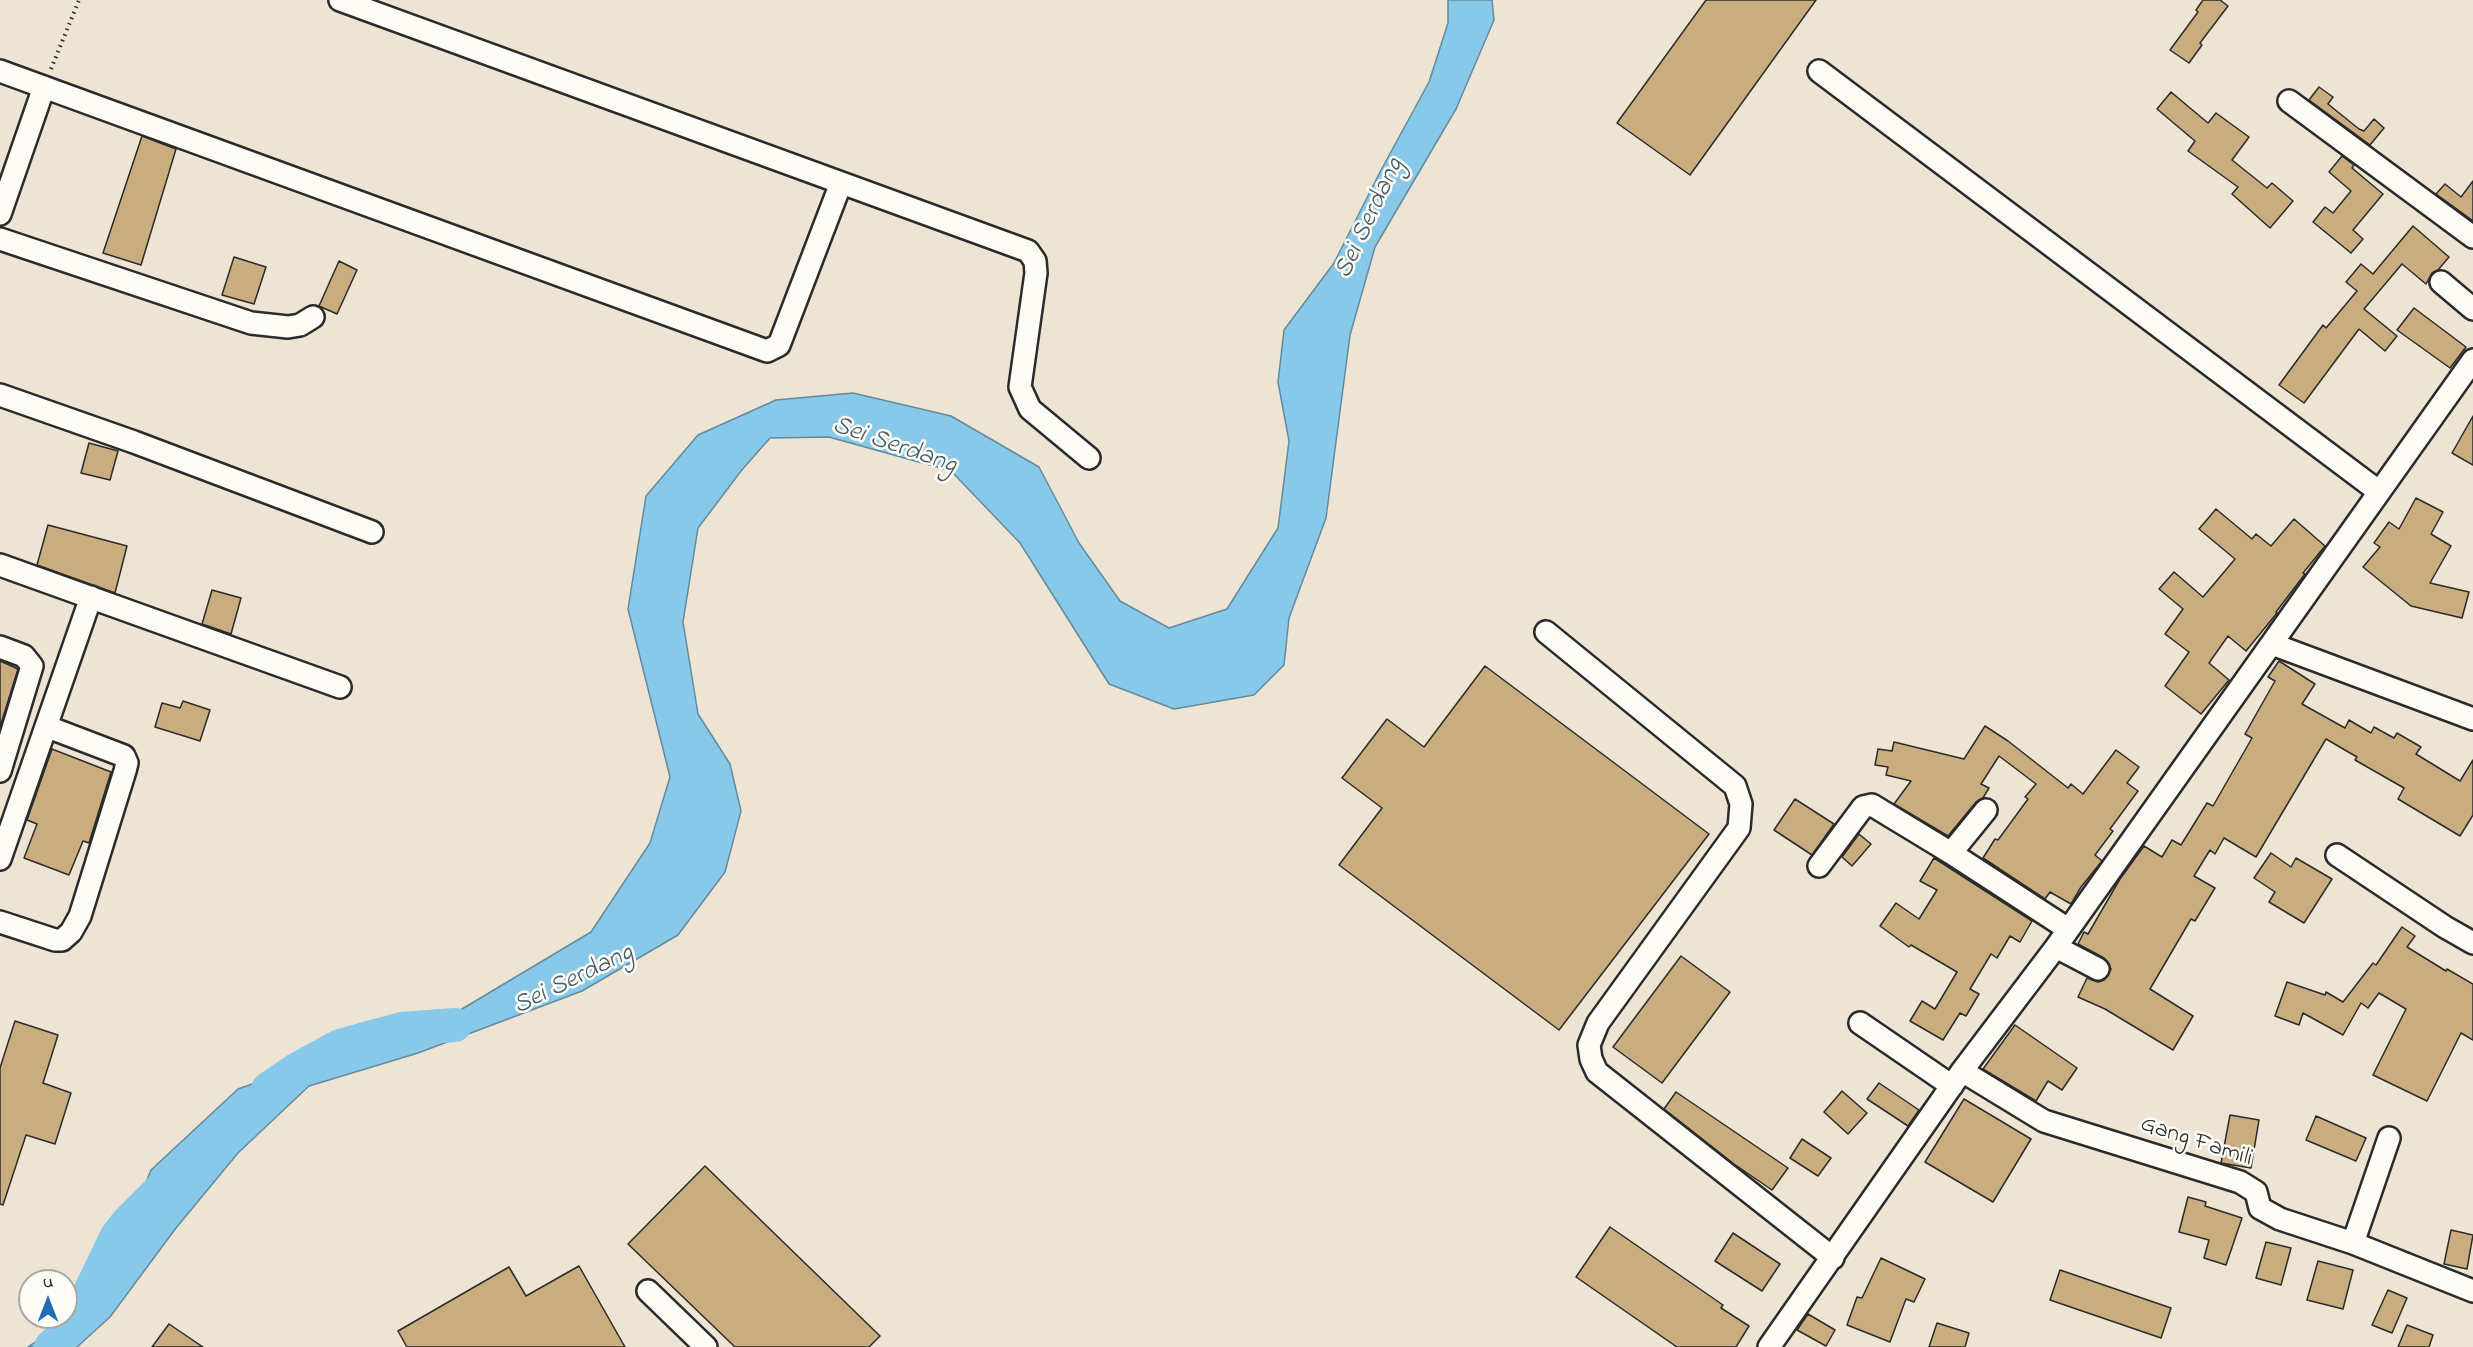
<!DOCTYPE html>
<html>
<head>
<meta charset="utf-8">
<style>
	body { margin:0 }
	#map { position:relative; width:2473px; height:1347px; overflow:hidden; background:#ede4d3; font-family:"Indie Flower",sans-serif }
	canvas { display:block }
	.north { position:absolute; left:18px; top:1269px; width:60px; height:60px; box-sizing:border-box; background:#fdfcf7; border:2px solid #a9a8a5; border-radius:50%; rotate:0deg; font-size:16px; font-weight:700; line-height:24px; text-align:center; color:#2b2b2b }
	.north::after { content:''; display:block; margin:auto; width:21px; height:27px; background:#1f6fb2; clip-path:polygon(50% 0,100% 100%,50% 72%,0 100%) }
</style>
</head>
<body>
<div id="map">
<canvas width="2473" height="1347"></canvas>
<div class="north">U</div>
</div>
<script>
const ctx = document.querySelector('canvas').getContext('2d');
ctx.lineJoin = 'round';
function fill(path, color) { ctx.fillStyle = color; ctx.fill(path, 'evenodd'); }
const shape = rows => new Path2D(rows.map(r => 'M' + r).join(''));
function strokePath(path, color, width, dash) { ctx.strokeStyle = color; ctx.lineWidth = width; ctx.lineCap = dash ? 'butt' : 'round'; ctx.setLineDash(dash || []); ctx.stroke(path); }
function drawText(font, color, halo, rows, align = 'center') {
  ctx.font = font + ' "Indie Flower",sans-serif'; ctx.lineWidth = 5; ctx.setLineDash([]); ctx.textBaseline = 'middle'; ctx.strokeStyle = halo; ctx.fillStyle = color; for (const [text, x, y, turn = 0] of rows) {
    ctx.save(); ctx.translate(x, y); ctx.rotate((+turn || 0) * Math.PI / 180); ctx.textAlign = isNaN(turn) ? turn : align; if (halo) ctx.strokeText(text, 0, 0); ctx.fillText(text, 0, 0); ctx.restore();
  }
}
const water = shape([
	[1448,0,1492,0,1494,20,1456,109,1375,247,1350,335,1326,518,1289,618,1284,665,1254,695,1174,709,1109,684,1020,543,951,471,829,437,770,438,741,471,698,528,683,622,698,714,730,764,741,811,725,872,678,935,582,991,418,1053,309,1086,238,1153,176,1228,110,1317,77,1347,28,1347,63,1324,121,1244,151,1170,238,1089,457,1012,591,932,650,843,670,777,628,609,646,496,698,435,776,400,853,393,951,416,1039,467,1079,543,1120,601,1169,628,1227,609,1278,528,1289,441,1278,382,1284,330,1334,263,1380,172,1429,82,1448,23,1448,0]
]);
fill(water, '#88c9e9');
strokePath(water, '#638a9d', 1.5);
strokePath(shape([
	[268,1089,296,1070,340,1046,402,1029,455,1025],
	[51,1347,74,1325,117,1236,127,1223,163,1187]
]), '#88c9e9', 34);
const building = shape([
	[1706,0,1816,0,1690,175,1617,123,1706,0],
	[2203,0,2220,0,2228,6,2200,43,2202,45,2189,63,2170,50,2198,12,2196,10,2203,0],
	[2319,87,2333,97,2328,104,2359,129,2364,131,2374,119,2384,128,2370,145,2309,100,2319,87],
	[2171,92,2208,123,2216,113,2249,137,2232,160,2267,188,2272,183,2293,201,2270,228,2232,194,2238,187,2188,151,2195,141,2157,109,2171,92],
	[142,136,176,149,141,265,103,253,142,136],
	[2342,156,2354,165,2352,168,2383,194,2353,230,2363,239,2351,253,2313,222,2325,207,2333,213,2351,191,2329,172,2342,156],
	[2473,181,2473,221,2436,194,2445,184,2461,197,2473,181],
	[2413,226,2449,257,2438,270,2432,273,2426,284,2402,264,2364,309,2397,336,2385,351,2359,329,2304,403,2279,385,2323,325,2326,328,2357,291,2346,282,2361,264,2373,274,2413,226],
	[234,257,266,267,254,304,222,295,234,257],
	[339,261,357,270,337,314,319,306,339,261],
	[2414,308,2466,347,2450,368,2397,330,2414,308],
	[2473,416,2473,465,2452,453,2473,416],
	[89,443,118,451,110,480,81,473,89,443],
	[2416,498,2443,512,2431,534,2451,546,2430,583,2469,592,2462,618,2411,606,2363,567,2380,547,2374,543,2389,522,2399,529,2416,498],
	[2216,509,2252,539,2256,534,2271,546,2294,519,2325,546,2303,573,2305,574,2276,612,2277,613,2246,651,2228,636,2209,663,2229,680,2201,714,2165,686,2189,652,2165,634,2183,609,2159,589,2174,572,2203,597,2235,559,2199,529,2216,509],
	[48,525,127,546,115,593,37,565,48,525],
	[212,590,241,598,231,634,202,624,212,590],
	[0,661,18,669,0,727,0,661],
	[2279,661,2315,684,2302,704,2345,728,2349,720,2371,733,2374,727,2394,738,2397,733,2421,747,2416,754,2460,781,2473,760,2473,815,2460,836,2398,799,2404,788,2355,760,2357,757,2326,739,2256,857,2224,838,2215,854,2210,850,2194,876,2215,888,2195,921,2191,919,2150,989,2193,1016,2173,1050,2105,1009,2078,997,2087,978,2098,982,2104,980,2111,969,2104,958,2078,944,2084,932,2088,934,2120,879,2144,846,2162,857,2172,840,2181,845,2207,803,2213,806,2252,738,2245,734,2275,681,2268,677,2279,661],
	[1485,666,1709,834,1559,1030,1339,865,1382,808,1342,778,1387,719,1424,747,1485,666],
	[183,701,210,710,200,741,155,727,162,703,180,708,183,701],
	[1985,726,2008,741,2068,788,2071,784,2083,794,2116,750,2139,767,2127,783,2138,791,2110,829,2113,831,2095,855,2102,861,2081,887,2071,904,2050,892,2045,899,1983,858,1995,839,1998,840,2028,799,2025,797,2036,784,1999,756,1981,784,1989,788,1983,798,1976,802,1948,836,1894,804,1911,781,1886,775,1888,767,1875,765,1878,749,1892,751,1894,742,1964,759,1985,726],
	[52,749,111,772,89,843,83,841,69,875,24,858,37,824,27,820,52,749],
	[1795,799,1834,824,1812,855,1774,830,1795,799],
	[1859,834,1871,844,1852,866,1842,857,1859,834],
	[2271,853,2291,867,2296,858,2332,879,2304,923,2269,902,2275,892,2254,878,2271,853],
	[1934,858,2032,921,2020,942,2010,936,1997,958,1991,954,1970,989,1979,994,1966,1016,1960,1013,1943,1040,1910,1021,1922,1001,1935,1009,1957,972,1911,945,1909,947,1880,926,1896,903,1919,919,1937,890,1920,881,1934,858],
	[2402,927,2415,936,2407,947,2446,971,2447,969,2473,984,2473,1040,2461,1033,2427,1101,2373,1075,2406,1009,2379,993,2368,1008,2361,1003,2343,1035,2303,1013,2299,1025,2275,1016,2287,982,2325,995,2326,992,2343,1002,2373,963,2376,965,2402,927],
	[1681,956,1730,992,1662,1083,1613,1047,1681,956],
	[15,1021,58,1035,43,1083,71,1093,55,1144,26,1135,3,1205,0,1204,0,1068,15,1021],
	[2015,1025,2077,1068,2062,1090,2048,1081,2036,1101,1983,1069,2015,1025],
	[1879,1083,1919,1110,1908,1126,1867,1099,1879,1083],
	[1842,1091,1867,1113,1848,1134,1824,1112,1842,1091],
	[1676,1092,1788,1168,1772,1190,1734,1164,1664,1109,1676,1092],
	[1964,1099,2031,1139,1993,1202,1925,1162,1964,1099],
	[2230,1115,2259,1120,2251,1168,2221,1163,2230,1115],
	[2316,1116,2366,1138,2356,1161,2306,1140,2316,1116],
	[1802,1139,1831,1158,1818,1176,1790,1158,1802,1139],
	[705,1166,880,1336,869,1347,735,1347,628,1244,705,1166],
	[2188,1197,2206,1202,2205,1206,2242,1218,2226,1265,2204,1258,2209,1240,2179,1232,2188,1197],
	[1610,1227,1723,1305,1721,1308,1749,1326,1736,1347,1677,1347,1576,1277,1610,1227],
	[2451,1230,2473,1235,2467,1269,2444,1264,2451,1230],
	[1733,1233,1780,1264,1762,1291,1715,1261,1733,1233],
	[2266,1242,2291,1248,2281,1285,2256,1278,2266,1242],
	[1881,1258,1925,1279,1914,1302,1906,1299,1890,1342,1847,1325,1857,1297,1862,1298,1881,1258],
	[2318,1261,2353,1270,2343,1309,2307,1300,2318,1261],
	[579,1266,625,1347,407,1347,398,1331,509,1267,526,1296,579,1266],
	[2060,1270,2171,1308,2161,1338,2050,1300,2060,1270],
	[2388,1290,2407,1298,2392,1333,2372,1325,2388,1290],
	[1808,1314,1835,1330,1826,1346,1797,1330,1808,1314],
	[1937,1323,1969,1333,1965,1347,1929,1347,1937,1323],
	[169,1324,203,1347,152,1347,169,1324],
	[2407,1325,2433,1335,2429,1347,2398,1347,2407,1325]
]);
fill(building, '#c9ad7e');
strokePath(building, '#2b2b2b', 1.5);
const minor = shape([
	[340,0,1028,251,1035,261,1036,273,1020,387,1030,409,1089,458],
	[0,71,767,351,779,345,841,183],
	[1819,71,2378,491],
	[2289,101,2473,237],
	[0,214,44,87],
	[0,239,251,323,288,327,300,325,313,317],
	[2441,282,2473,309],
	[0,395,134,442,372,532],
	[0,565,340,687],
	[1546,632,1735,786,1741,804,1739,828,1598,1023,1589,1045,1591,1059,1597,1072,1833,1258],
	[2272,644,2473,719],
	[0,647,24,656,32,666,0,771],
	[1951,853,1986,810],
	[2337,855,2445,927,2473,943],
	[0,859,91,597],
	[1819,866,1863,807,1872,805,1951,853,2068,929],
	[0,922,55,940,62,940,71,932,80,916,125,771,127,763,124,756,48,727],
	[2056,947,2098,969],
	[1860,1023,1952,1086],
	[1962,1071,2044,1121,2240,1182,2256,1192,2260,1208,2280,1219,2353,1243,2473,1291],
	[2353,1243,2389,1138],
	[648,1291,706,1347],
	[1769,1347,1962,1071,2056,947,2473,360]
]);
strokePath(minor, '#2b2b2b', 26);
strokePath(shape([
	[51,69,79,0]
]), '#2b2b2b', 4, [1.5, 4.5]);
strokePath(minor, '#fdfcf7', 21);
drawText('24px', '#2b2b2b', '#fdfcf7', [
	["Gang Famili",2196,1143,18]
]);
drawText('italic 26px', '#475a64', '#fdfcf7', [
	["Sei Serdang",1371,219,-65],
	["Sei Serdang",894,447,19],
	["Sei Serdang",574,981,-26]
]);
</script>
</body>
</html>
